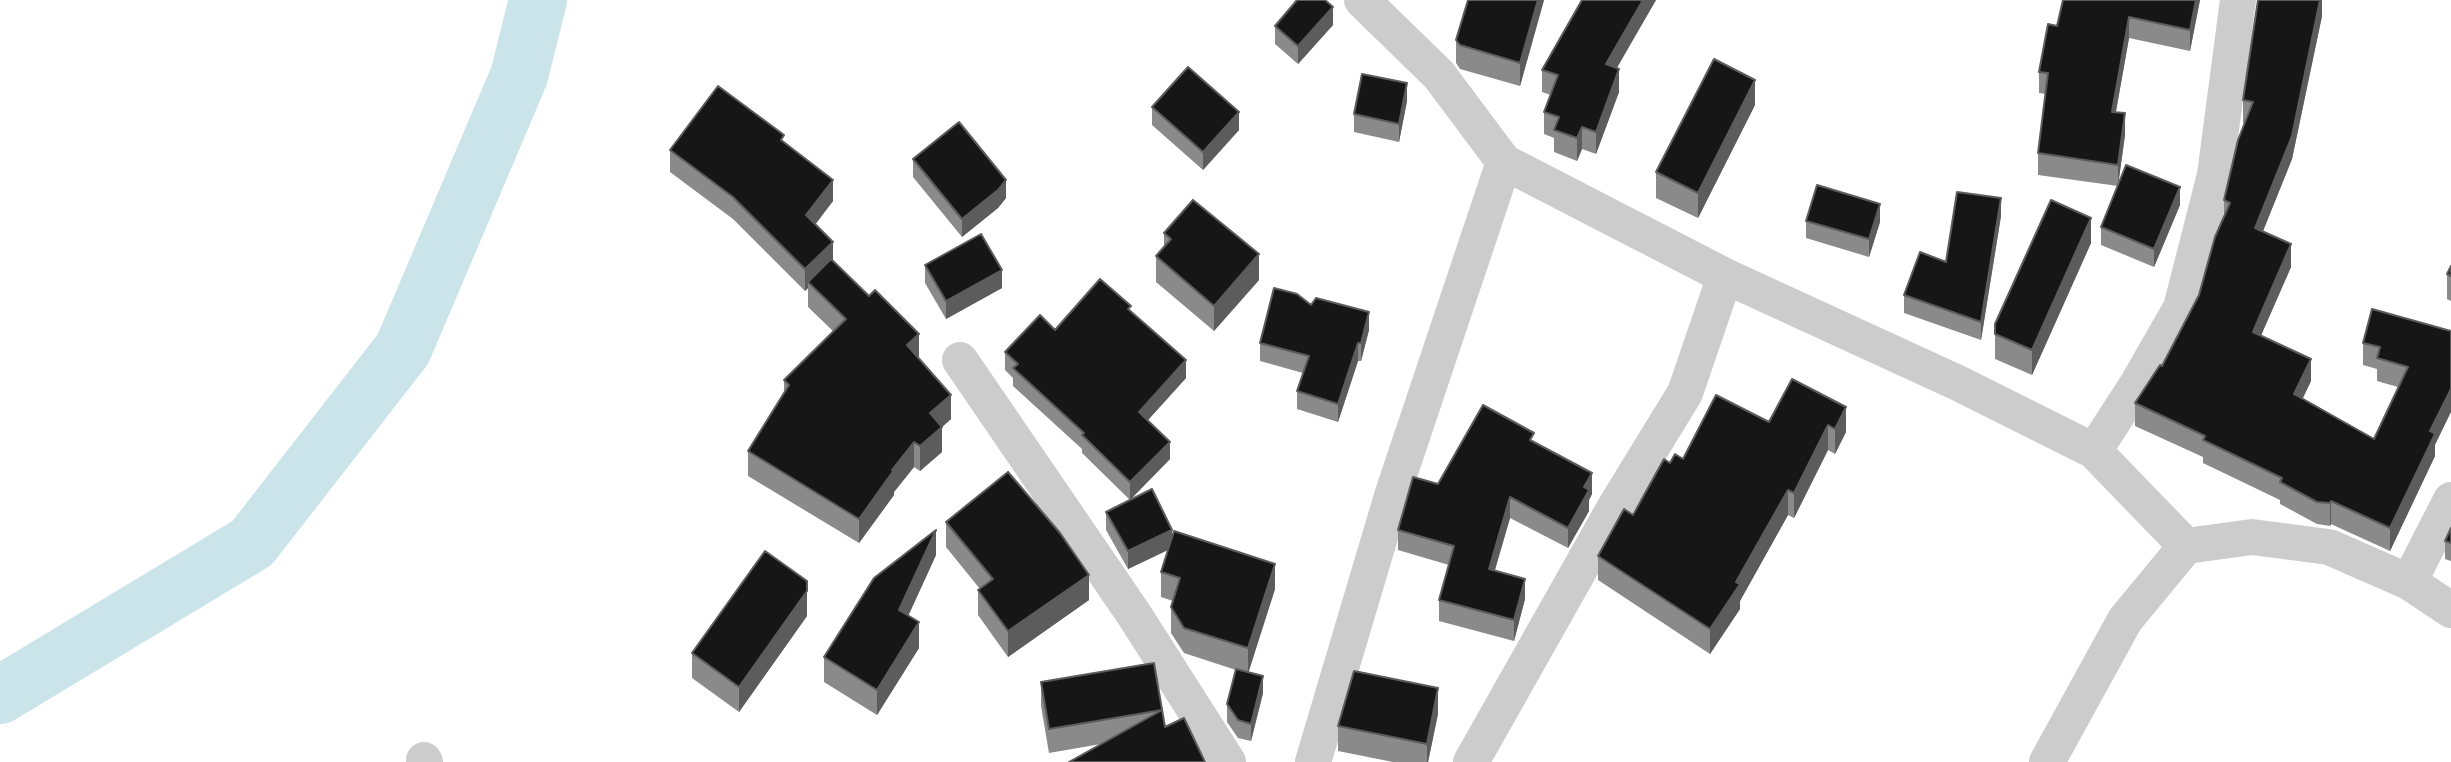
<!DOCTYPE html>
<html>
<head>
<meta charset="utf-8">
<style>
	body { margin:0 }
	canvas { display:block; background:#fff }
</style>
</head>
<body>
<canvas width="2451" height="762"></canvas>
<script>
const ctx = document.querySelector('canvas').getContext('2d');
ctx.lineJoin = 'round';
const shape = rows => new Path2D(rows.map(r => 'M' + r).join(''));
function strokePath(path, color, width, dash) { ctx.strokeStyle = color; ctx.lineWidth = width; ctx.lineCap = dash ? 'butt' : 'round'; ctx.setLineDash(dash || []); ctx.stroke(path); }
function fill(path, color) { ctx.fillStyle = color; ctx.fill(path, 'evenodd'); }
strokePath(shape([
	[0,695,252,543,403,349,519,76,538,0]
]), '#cbe4ea', 58);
strokePath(shape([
	[1362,0,1439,75,1504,162],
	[960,360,1135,616,1228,762],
	[2094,451,2138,383,2181,308,2215,175,2238,0],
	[2409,582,2451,500],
	[424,760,425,762],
	[1313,762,1393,493,1504,162,1725,276,1958,383,2094,451,2186,546],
	[1471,762,1615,507,1685,393,1725,276],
	[2047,762,2125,620,2186,546,2252,537,2329,547,2409,582,2451,610]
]), '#ccc', 36);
fill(shape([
	[1544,0,1520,86,1460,69,1456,63,1456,40],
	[1582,0,1656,0,1616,68,1619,92,1596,154,1582,149,1577,161,1554,152,1554,138,1544,134,1544,112,1551,95,1542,92,1542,70],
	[2200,0,2190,51,2129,38,2116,112,2125,135,2118,185,2180,205,2154,267,2101,245,2101,227,2118,186,2038,175,2038,153,2046,94,2039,93,2039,72,2057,26],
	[2322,0,2322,16,2292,159,2263,231,2291,267,2261,335,2311,381,2303,398,2374,439,2398,387,2377,381,2377,369,2363,365,2363,343,2451,331,2435,445,2435,456,2390,551,2331,524,2330,526,2317,524,2280,504,2280,500,2203,463,2203,457,2135,426,2135,403,2162,366,2199,295,2224,216,2224,200,2245,123,2243,123,2243,100],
	[1333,25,1298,64,1275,44,1275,26],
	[1407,101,1399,142,1354,132,1354,114],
	[1755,105,1698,218,1656,198,1656,172],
	[1152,107,1239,130,1203,170,1152,125],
	[784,143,833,201,815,224,833,262,919,358,951,419,942,427,942,452,920,471,914,467,894,492,894,495,859,543,748,476,748,451,784,392,784,380,833,331,808,307,808,288,805,291,733,219,670,172,670,150],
	[913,159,1006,198,998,208,962,237,913,177],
	[2001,216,1981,340,1904,313,1904,295],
	[1806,221,1880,222,1869,257,1806,238],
	[1164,233,1259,280,1214,331,1156,282,1156,256,1164,248],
	[2091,243,2032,375,1995,359,1995,324],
	[925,265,1002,288,946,319,925,283],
	[2451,266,2451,301,2447,299,2447,274],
	[1311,305,1369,330,1361,361,1358,361,1338,422,1297,409,1297,391,1303,373,1260,361,1260,343],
	[1131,311,1186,378,1148,420,1170,459,1130,500,1172,536,1275,589,1248,672,1263,693,1251,741,1238,738,1227,722,1227,704,1236,670,1184,653,1171,633,1171,607,1173,601,1161,597,1161,572,1168,550,1128,569,1106,530,1106,512,1130,500,1082,453,1082,449,1013,386,1013,378,1005,370,1005,352,1055,330],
	[1792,379,1846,432,1835,454,1828,450,1794,518,1788,515,1740,601,1740,609,1710,654,1598,580,1598,556,1633,515,1670,463,1683,459,1769,422],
	[1534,442,1592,494,1589,500,1589,511,1568,548,1510,518,1495,570,1525,599,1514,641,1439,621,1439,600,1449,565,1398,550,1398,530,1438,484],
	[946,522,1089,600,1008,657,978,615,978,590,980,589,946,547],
	[2451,528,2451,561,2445,559,2445,541],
	[936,555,908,616,919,648,877,715,824,682,824,657],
	[807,616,739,712,692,678,692,653],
	[1154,663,1165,727,1205,762,1101,744,1049,753,1041,706,1041,682],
	[1438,714,1428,762,1393,762,1338,751,1338,726]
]), '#8a8a8a');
fill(shape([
	[1538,0,1544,0,1520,86,1520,63],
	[1643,0,1656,0,1606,87,1606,64],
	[2196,0,2200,0,2190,51,2190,30],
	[2320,0,2322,0,2322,16,2292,159,2255,251,2255,228],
	[1333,7,1333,25,1298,64,1298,46],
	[2129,17,2129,38,2112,133,2112,112],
	[1619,69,1619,92,1596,154,1596,132],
	[1755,80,1755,105,1698,218,1698,193],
	[1407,83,1407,101,1399,142,1399,124],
	[1239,112,1239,130,1203,170,1203,152],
	[2125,113,2125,135,2118,186,2118,165],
	[1582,127,1582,149,1577,161,1577,138],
	[833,180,833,201,806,237,806,215],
	[1006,180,1006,198,998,208,962,237,962,219],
	[2180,187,2180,205,2154,267,2154,249],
	[2001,198,2001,216,1981,340,1981,322],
	[1880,204,1880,222,1869,257,1869,239],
	[2091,218,2091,243,2032,375,2032,350],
	[833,242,833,264,808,282,808,288,805,291,805,269],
	[2291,244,2291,267,2253,354,2253,332],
	[1259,254,1259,280,1214,331,1214,306],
	[1002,270,1002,288,946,319,946,301],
	[1369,312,1369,330,1361,361,1361,343],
	[919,334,919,359,907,345],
	[1358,343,1358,361,1338,422,1338,404],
	[2311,359,2311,381,2294,416,2294,394],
	[1186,360,1186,378,1139,430,1139,412],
	[2451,389,2451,412,2435,445,2435,456,2390,551,2390,528,2430,431],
	[951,395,951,419,942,427,942,452,920,471,920,446,930,413],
	[1846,407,1846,432,1835,454,1835,429],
	[1828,425,1828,450,1794,518,1794,493],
	[914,442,914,467,894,492,894,495,859,543,859,519,892,470],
	[1170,442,1170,459,1130,500,1130,482],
	[1592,473,1592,494,1589,500,1589,511,1568,548,1568,528,1584,487],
	[1788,490,1788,515,1740,601,1740,609,1710,654,1710,629],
	[1510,497,1510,518,1489,590,1489,569],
	[2331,501,2331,524,2330,526,2330,503],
	[936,530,936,555,899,636,899,610],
	[1172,530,1172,548,1128,569,1128,551],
	[1275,564,1275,589,1248,674,1248,648],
	[1089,575,1089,600,1008,657,1008,631],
	[1525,579,1525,599,1514,641,1514,620],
	[807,591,807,616,739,712,739,687],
	[919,622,919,648,877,715,877,690],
	[1263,676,1263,693,1251,741,1251,724],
	[1438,688,1438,714,1428,762,1427,762,1427,744]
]), '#5c5c5c');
const building = shape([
	[1297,0,1325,0,1333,7,1298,46,1275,26,1297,0],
	[1468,0,1538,0,1520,63,1460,45,1456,40,1468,0],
	[1582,0,1643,0,1606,64,1619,69,1596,132,1582,127,1577,138,1554,130,1559,117,1544,112,1558,75,1542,70,1582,0],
	[2063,0,2196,0,2190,30,2129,17,2112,112,2125,113,2118,165,2038,153,2048,73,2039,72,2048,24,2057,26,2063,0],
	[2258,0,2320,0,2292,136,2255,228,2291,244,2253,332,2311,359,2294,394,2374,439,2408,367,2377,358,2380,347,2363,343,2372,309,2451,331,2451,389,2430,431,2435,434,2390,528,2331,501,2330,503,2317,502,2280,482,2282,478,2203,440,2205,436,2135,403,2160,365,2162,366,2199,295,2215,237,2230,203,2224,200,2238,140,2253,102,2243,100,2258,0],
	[1714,59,1755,80,1698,193,1656,172,1714,59],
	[1188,67,1239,112,1203,152,1152,107,1188,67],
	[1362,74,1407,83,1399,124,1354,114,1362,74],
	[718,86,784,135,781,140,833,180,806,215,833,242,805,269,733,197,670,150,718,86],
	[959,122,1006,180,998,190,962,219,913,159,959,122],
	[2126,165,2180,187,2154,249,2101,227,2126,165],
	[1817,185,1880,204,1869,239,1806,221,1817,185],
	[1957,192,2001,198,1981,322,1904,295,1920,252,1946,262,1957,192],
	[1193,200,1259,254,1214,306,1156,256,1171,239,1164,233,1193,200],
	[2051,200,2091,218,2032,350,1995,334,1995,324,2051,200],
	[981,234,1002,270,946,301,925,265,981,234],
	[831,259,869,296,875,290,919,334,907,345,951,395,930,413,942,427,920,446,914,442,892,470,894,470,859,519,748,451,789,385,784,380,846,319,808,282,831,259],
	[2451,266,2451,276,2447,274,2451,266],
	[1100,279,1131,306,1128,309,1186,360,1139,412,1170,442,1130,482,1082,435,1084,433,1013,368,1018,364,1005,352,1040,315,1055,330,1100,279],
	[1274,288,1297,294,1311,305,1316,298,1369,312,1361,343,1358,343,1338,404,1297,391,1309,356,1260,343,1274,288],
	[1792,379,1846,407,1835,429,1828,425,1794,493,1788,490,1736,582,1740,584,1710,629,1598,556,1624,509,1633,515,1664,459,1670,463,1675,454,1683,459,1716,395,1769,422,1792,379],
	[1483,405,1534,433,1530,440,1592,473,1584,487,1589,490,1568,528,1510,497,1489,569,1525,579,1514,620,1439,600,1454,546,1398,530,1413,477,1438,484,1483,405],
	[1008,472,1060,533,1089,575,1008,631,978,590,993,579,946,522,1008,472],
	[1152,489,1172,530,1128,551,1106,512,1152,489],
	[2451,528,2451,543,2445,541,2451,528],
	[936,530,899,610,919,622,877,690,824,657,874,578,936,530],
	[1174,531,1275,564,1248,648,1184,628,1171,607,1180,578,1161,572,1174,531],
	[765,551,807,581,807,591,739,687,692,653,765,551],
	[1154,663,1165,727,1184,718,1205,762,1069,762,1162,710,1049,729,1041,682,1154,663],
	[1236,669,1263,676,1251,724,1238,720,1227,704,1236,669],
	[1354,671,1438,688,1427,744,1338,726,1354,671]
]);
fill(building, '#161616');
strokePath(building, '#5c5c5c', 2);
</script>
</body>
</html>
